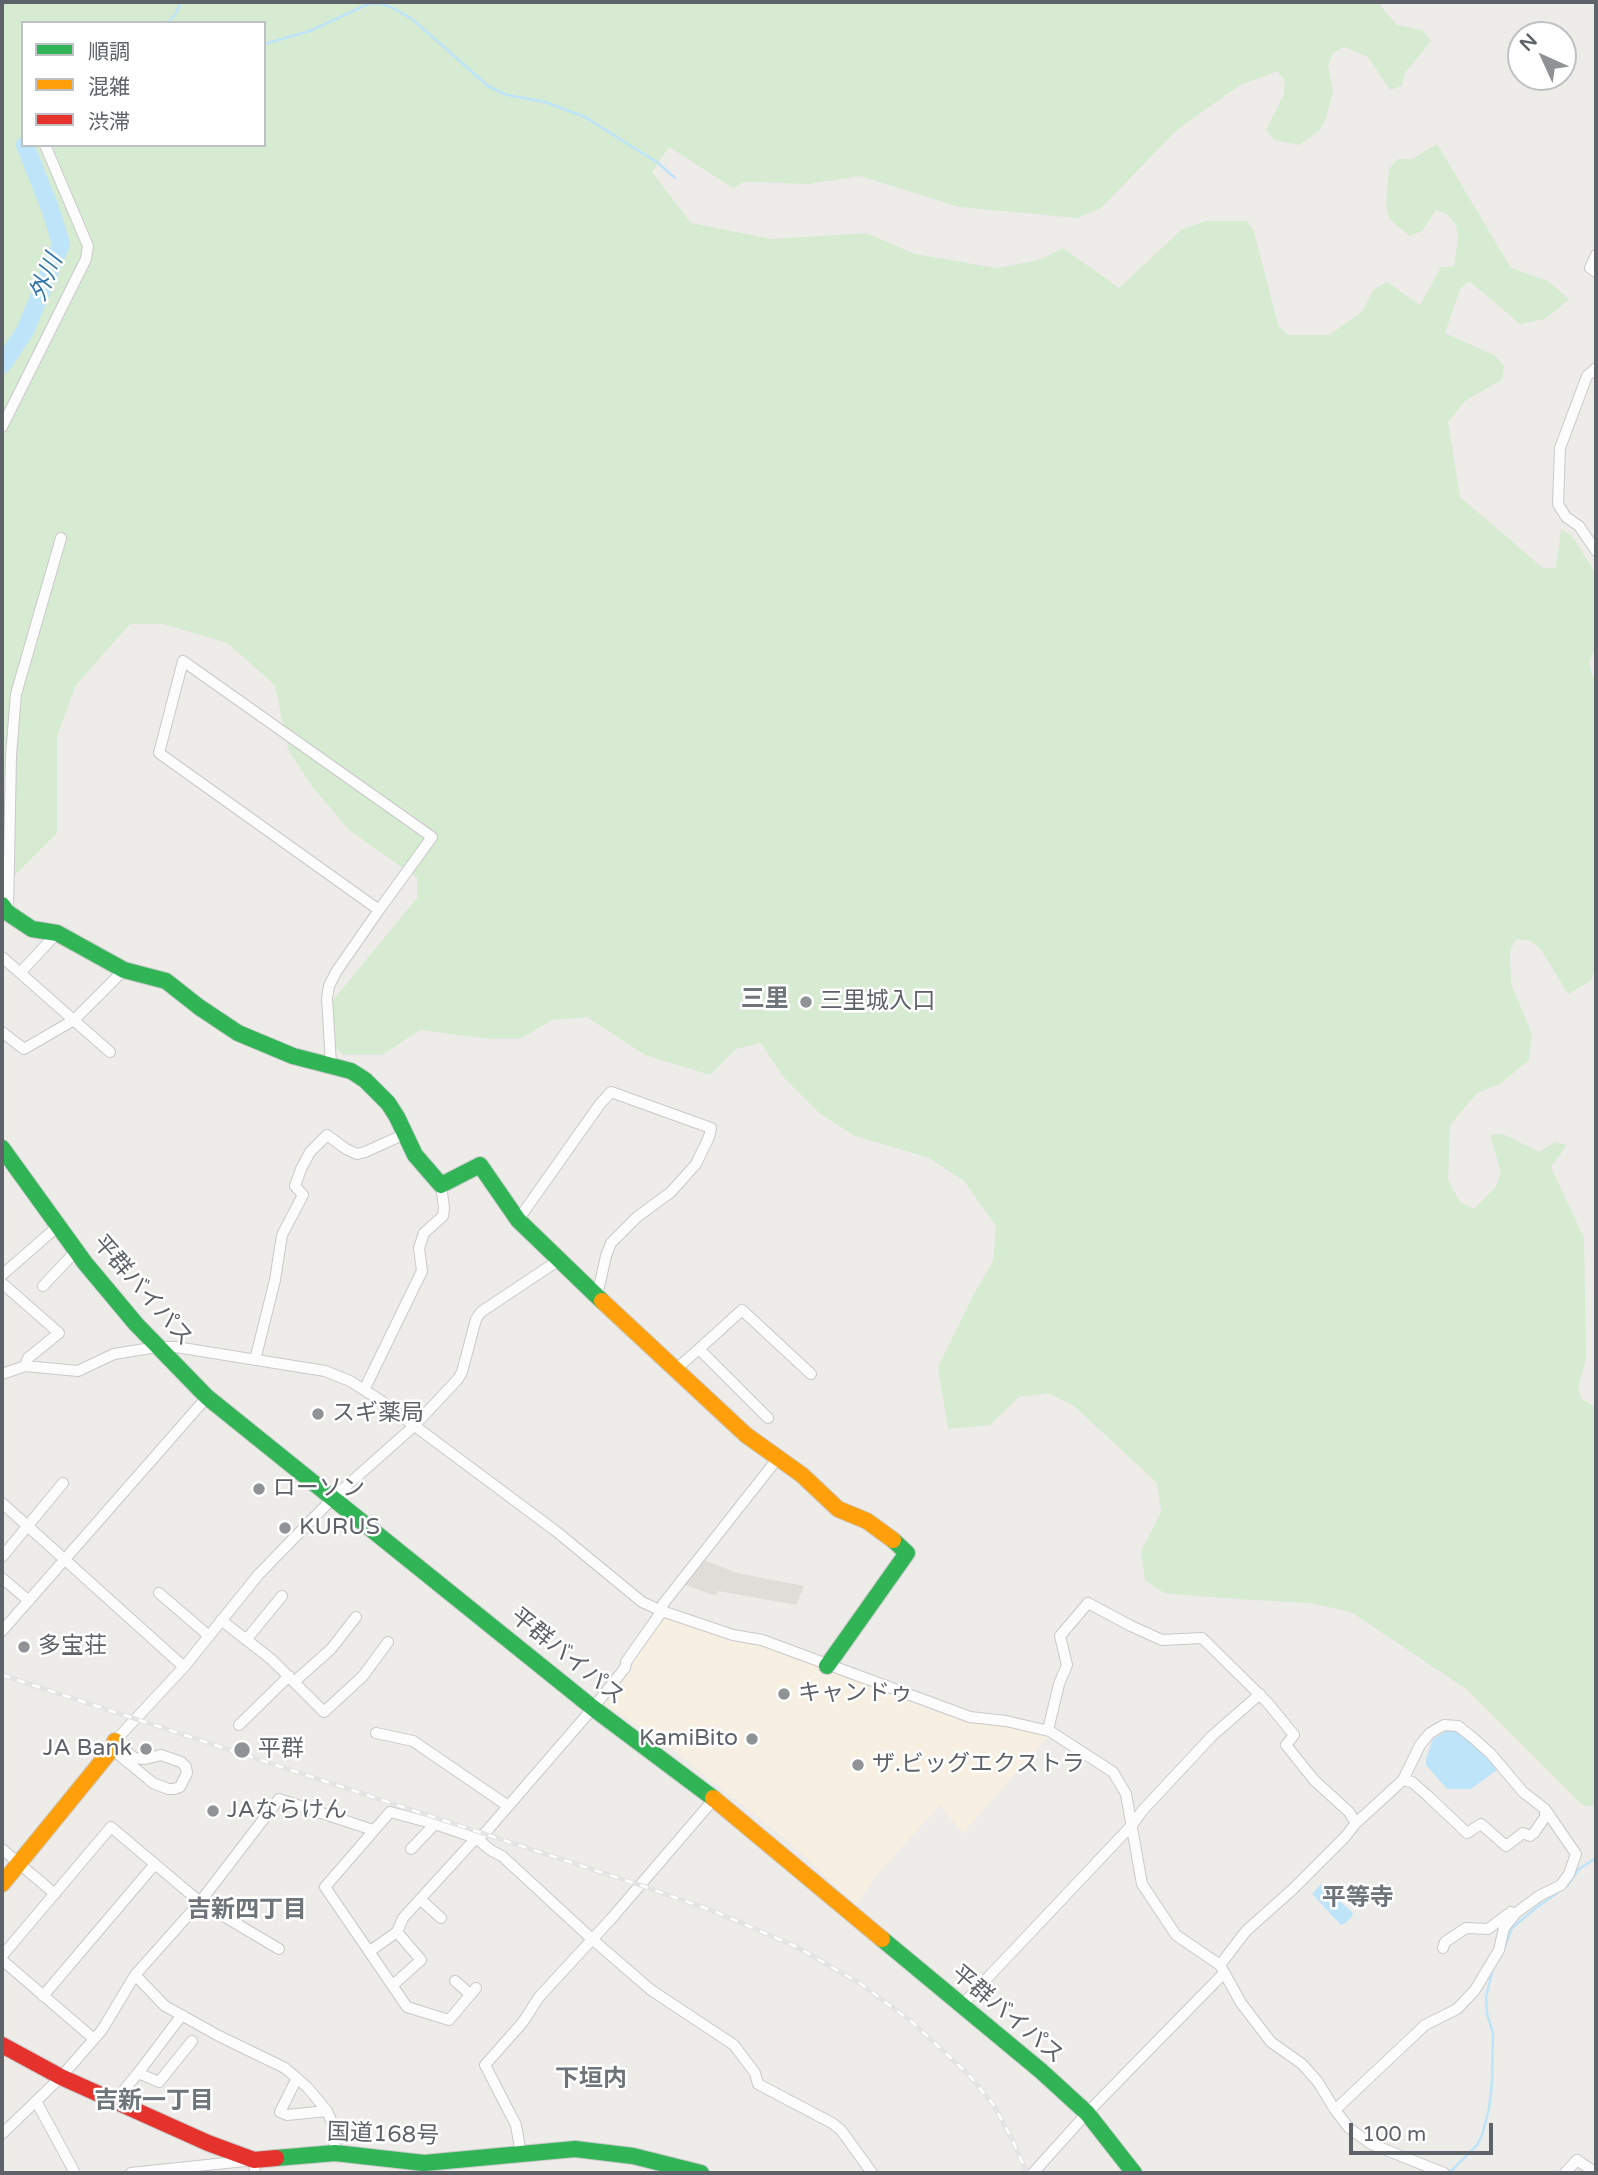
<!DOCTYPE html>
<html>
<head>
<meta charset="utf-8">
<style>
	body { margin:0 }
	#map { position:relative; width:1598px; height:2175px; overflow:hidden; background:#eeece9; font-family:"Varela Round","Noto Sans JP",sans-serif }
	canvas { display:block }
	.frame { position:absolute; inset:0; border:4px solid #5d6368; pointer-events:none }
	.legend { position:absolute; left:21px; top:21px; width:245px; height:126px; box-sizing:border-box; background:#fff; border:2px solid #bec1c3; margin:0; padding:9px 12px; list-style:none; font-size:21px; color:#5d6368 }
	.legend li { display:flex; align-items:center; gap:14px; height:35px }
	.legend b { width:35px; border:2px solid #bec1c3 }
	.north { position:absolute; left:1507px; top:21px; width:70px; height:70px; box-sizing:border-box; background:#fff; border:2px solid #bec1c3; border-radius:50%; rotate:315deg; font-size:19px; font-weight:700; line-height:28px; text-align:center; color:#5d6368 }
	.north::after { content:''; display:block; margin:auto; width:24px; height:32px; background:#909395; clip-path:polygon(50% 0,100% 100%,50% 72%,0 100%) }
	.scale { position:absolute; left:1349px; top:2123px; width:144px; height:32px; box-sizing:border-box; border:4px solid #5d6368; border-top:0; padding-left:9px; font-size:21px; line-height:24px; white-space:nowrap; color:#5d6368; -webkit-text-stroke:5px #fff; paint-order:stroke }
</style>
</head>
<body>
<div id="map">
<canvas width="1598" height="2175"></canvas>
<div class="frame"></div>
<ul class="legend">
<li><b style="height:9px;background:#30b455"></b>順調</li>
<li><b style="height:9px;background:#ff9f0a"></b>混雑</li>
<li><b style="height:9px;background:#e5322d"></b>渋滞</li>
</ul>
<div class="north">N</div>
<div class="scale">100 m</div>
</div>
<script>
const ctx = document.querySelector('canvas').getContext('2d');
ctx.lineJoin = 'round';
function fill(path, color) { ctx.fillStyle = color; ctx.fill(path, 'evenodd'); }
const shape = rows => new Path2D(rows.map(r => 'M' + r).join(''));
function strokePath(path, color, width, dash) { ctx.strokeStyle = color; ctx.lineWidth = width; ctx.lineCap = dash ? 'butt' : 'round'; ctx.setLineDash(dash || []); ctx.stroke(path); }
function drawText(font, color, halo, rows, align = 'center') {
  ctx.font = font + ' "Varela Round","Noto Sans JP",sans-serif'; ctx.lineWidth = 5; ctx.setLineDash([]); ctx.textBaseline = 'middle'; ctx.strokeStyle = halo; ctx.fillStyle = color; for (const [text, x, y, turn = 0] of rows) {
    ctx.save(); ctx.translate(x, y); ctx.rotate((+turn || 0) * Math.PI / 180); ctx.textAlign = isNaN(turn) ? turn : align; if (halo) ctx.strokeText(text, 0, 0); ctx.fillText(text, 0, 0); ctx.restore();
  }
}
fill(shape([
	[662,1618,763,1645,947,1716,1004,1724,1048,1736,963,1833,940,1805,876,1875,856,1905,789,1842,701,1772,663,1742,603,1703,631,1666,628,1663]
]), '#f7f0e2');
fill(shape([
	[701,1559,737,1573,804,1586,796,1605,718,1591,716,1596,683,1584]
]), '#e0ddd8');
fill(shape([
	[2,2,1380,2,1380,5,1397,25,1422,30,1431,41,1405,73,1402,86,1390,90,1368,57,1345,47,1333,53,1328,65,1333,91,1326,118,1320,130,1299,145,1275,140,1266,130,1284,94,1285,81,1278,71,1240,85,1177,130,1101,208,1077,218,959,207,860,176,809,184,744,182,733,188,669,147,652,172,691,223,771,239,866,233,915,254,997,268,1039,260,1063,248,1119,288,1181,230,1206,221,1247,221,1254,232,1278,325,1288,335,1329,335,1362,312,1374,289,1387,282,1420,305,1441,267,1454,266,1458,239,1456,225,1448,215,1436,210,1422,231,1410,236,1390,220,1386,208,1389,169,1398,159,1412,159,1437,144,1511,268,1548,281,1569,299,1545,319,1520,324,1469,281,1460,289,1445,333,1494,355,1504,366,1502,380,1466,400,1448,422,1460,497,1543,568,1556,568,1561,529,1572,536,1596,574,1596,646,1589,663,1593,676,1596,679,1596,966,1591,981,1568,994,1541,950,1531,941,1517,939,1510,950,1511,983,1532,1034,1529,1060,1500,1084,1477,1093,1450,1125,1448,1180,1460,1202,1474,1209,1496,1186,1501,1173,1490,1135,1503,1134,1539,1152,1555,1142,1567,1145,1551,1167,1584,1238,1586,1360,1578,1387,1582,1399,1594,1406,1596,1404,1596,1807,1582,1805,1466,1689,1351,1612,1309,1603,1235,1599,1164,1593,1145,1580,1141,1551,1161,1512,1157,1483,1074,1406,1048,1393,1019,1397,990,1425,948,1429,938,1367,974,1294,993,1261,996,1226,964,1181,929,1158,855,1136,819,1113,784,1078,761,1043,736,1049,710,1075,645,1055,587,1017,552,1020,520,1039,488,1039,420,1030,382,1055,343,1055,324,1036,333,1000,417,898,417,878,349,830,311,785,288,749,275,685,227,643,163,624,130,624,76,685,57,736,57,833,2,888],
	[23,23,264,23,264,145,23,145]
]), '#d7ebd2');
fill(shape([
	[1450,1729,1467,1738,1498,1769,1471,1789,1447,1789,1426,1765,1426,1759,1433,1739],
	[1321,1884,1352,1912,1353,1915,1346,1923,1341,1925,1312,1894]
]), '#bde4f8');
strokePath(shape([
	[167,23,175,15,181,2],
	[264,44,310,31,368,4,378,3,391,7,412,19,488,86,507,95,545,102,585,117,658,163,675,178],
	[1504,1949,1512,1928,1536,1908,1567,1886,1579,1869,1596,1858],
	[1449,2173,1477,2145,1482,2135,1489,2109,1492,2082,1493,2033,1487,2014,1486,1997,1492,1972,1496,1964]
]), '#bde4f8', 2.5);
strokePath(shape([
	[2,365,25,331,61,244,51,211,25,145]
]), '#bde4f8', 18);
const street = shape([
	[1596,255,1590,268,1596,272],
	[1596,368,1587,376,1560,448,1558,504,1566,517,1579,526,1596,551],
	[2,427,86,259,88,246,45,145],
	[183,661,432,837,379,910,159,753,183,661],
	[8,913,11,756,16,694,61,538],
	[2,957,110,1052],
	[20,973,57,933],
	[2,1032,24,1049,74,1020,124,970],
	[331,1064,327,998,329,986,336,972,379,910],
	[518,1220,600,1104,611,1092,711,1128,709,1137,696,1164,671,1192,637,1217,611,1243,606,1256,597,1296],
	[2,1275,58,1226],
	[2,1283,59,1333,28,1358,25,1366],
	[43,1286,76,1251],
	[699,1349,742,1310,811,1374],
	[255,1360,275,1280,282,1235,303,1195,295,1186,301,1169,310,1152,327,1135,346,1149,357,1154,365,1152,405,1134],
	[676,1369,699,1349,768,1418],
	[2,1374,25,1366,78,1371,114,1354,157,1347,176,1347,325,1371,350,1381,380,1400,557,1532,642,1602,662,1611,733,1635,762,1640,970,1717,1006,1721,1049,1731],
	[364,1390,422,1271,419,1248,424,1233,443,1216,444,1208,441,1185],
	[2,1503,184,1667],
	[2,1557,63,1483],
	[2,1578,29,1601],
	[159,1593,209,1636],
	[221,1620,271,1659,324,1712,363,1676,388,1642],
	[2,1631,207,1397],
	[246,1640,282,1596],
	[294,1682,331,1649,356,1617],
	[239,1725,289,1676],
	[376,1733,413,1741,508,1806],
	[112,1749,153,1783,168,1789,174,1789,180,1787,187,1773,186,1767,181,1762,161,1755,145,1759,134,1758,115,1741,184,1667,259,1574,334,1497,414,1426,458,1379,462,1372,476,1319,481,1312,559,1260],
	[1403,1780,1412,1782,1429,1797,1467,1833,1481,1824,1506,1846,1523,1833,1530,1836,1534,1833,1545,1817,1545,1809],
	[1356,1823,1349,1812,1314,1780,1286,1745,1294,1735,1267,1702,1202,1638,1162,1640,1131,1626,1088,1603,1060,1636,1067,1665,1059,1684,1048,1730,1113,1772,1126,1794,1142,1884,1176,1935,1220,1965,1241,2003,1271,2042,1302,2064,1318,2082,1335,2110,1349,2128,1371,2144,1444,2173],
	[2,1849,55,1894],
	[411,1849,435,1824],
	[420,1899,441,1918],
	[1443,1948,1445,1942,1466,1928,1488,1929,1511,1912],
	[370,1951,397,1932,403,1918,476,1838,485,1833,593,1708,625,1668,626,1662,662,1611,663,1604,778,1458],
	[2,1956,111,1827,200,1902,279,1949],
	[2,1960,94,2039],
	[1220,1965,1246,1931,1293,1889,1345,1837,1356,1823,1403,1780,1420,1745,1430,1733,1444,1725,1458,1726,1472,1737,1491,1754,1523,1792,1545,1809,1576,1854,1569,1874,1561,1885,1539,1896,1516,1913,1504,1928,1499,1950,1475,1990,1457,2009,1425,2025,1335,2110],
	[135,1975,165,2006,219,2036,285,2068,307,2087,327,2111,334,2127,335,2153],
	[455,1981,470,1994],
	[393,1985,421,1960,397,1932],
	[476,1988,449,2020,407,2007,325,1887,390,1812,435,1824,476,1838,492,1851,502,1856,592,1939,651,1990,734,2045,755,2073,758,2084,832,2123,841,2130,872,2173],
	[43,1996,155,1864],
	[961,2006,1132,1825,1142,1811,1212,1736,1260,1694],
	[138,2073,182,2015],
	[297,2078,280,2112,287,2115,327,2111],
	[36,2101,75,2173],
	[115,2101,138,2073,159,2082,192,2041],
	[2,2134,61,2077,102,2030,135,1975,200,1902,279,1799,373,1830],
	[521,2154,516,2125,485,2065,523,2022,539,1997,611,1919,714,1799],
	[131,2173,254,2160,255,2173],
	[1033,2173,1087,2113,1224,1973],
	[1565,2173,1577,2160,1596,2173]
]);
const fast = shape([
	[2,905,8,913,32,929,57,933,124,970,166,981,199,1007,238,1033,293,1056,351,1071,365,1080,388,1103,397,1117,415,1155,441,1185,480,1165,518,1220,602,1301],
	[2,1148,85,1263,136,1324,207,1397,593,1708,713,1798],
	[827,1666,907,1553,893,1540],
	[882,1939,1041,2071,1087,2113,1134,2173],
	[276,2158,335,2153,424,2163,575,2149,633,2156,701,2173]
]);
const slow = shape([
	[602,1301,746,1435,802,1475,838,1509,867,1521,893,1540],
	[713,1798,882,1939],
	[2,1884,112,1749,115,1741]
]);
const jam = shape([
	[2,2045,61,2077,208,2143,254,2160,276,2158]
]);
strokePath(street, '#c9c9c9', 12);
strokePath(fast, '#cacbcb', 18);
strokePath(slow, '#cacbcb', 18);
strokePath(jam, '#cacbcb', 18);
strokePath(street, '#fcfcfc', 10);
strokePath(fast, '#30b455', 16);
strokePath(slow, '#ff9f0a', 16);
strokePath(jam, '#e5322d', 16);
const rail = shape([
	[2,1675,640,1885,716,1912,797,1947,861,1984,912,2022,968,2074,993,2104,1012,2139,1027,2173]
]);
strokePath(rail, '#e3e4e3', 5);
strokePath(rail, '#fff', 2.5, [8]);
for (const [x, y, r, color] of [
	[806,1002,7,"#909395"],
	[318,1414,7,"#909395"],
	[259,1489,7,"#909395"],
	[285,1528,7,"#909395"],
	[24,1647,7,"#909395"],
	[784,1694,7,"#909395"],
	[752,1739,7,"#909395"],
	[146,1749,7,"#909395"],
	[242,1750,9,"#909395"],
	[858,1765,7,"#909395"],
	[213,1811,7,"#909395"]
]) { const dot = new Path2D(); dot.arc(x, y, r, 0, 2 * Math.PI); ctx.fillStyle = color; ctx.fill(dot); strokePath(dot, '#fff', 2.5); }
drawText('23px', '#5d6368', '#fff', [
	["三里城入口",820,1002],
	["スギ薬局",332,1414],
	["ローソン",273,1489],
	["KURUS",299,1528],
	["多宝荘",38,1647],
	["キャンドゥ",798,1694],
	["KamiBito",738,1739,"right"],
	["JA Bank",132,1749,"right"],
	["平群",258,1750],
	["ザ.ビッグエクストラ",872,1765],
	["JAならけん",227,1811]
], 'left');
drawText('23px', '#5d6368', '#fff', [
	["平群バイパス",142,1291,49],
	["平群バイパス",567,1657,39],
	["平群バイパス",1007,2015,40],
	["国道168号",383,2135,2]
]);
drawText('italic 24px', '#3378aa', '#fff', [
	["外川",47,278,-67]
]);
drawText('bold 24px', '#6e757a', '#fff', [
	["三里",765,1000],
	["平等寺",1358,1899],
	["吉新四丁目",247,1911],
	["下垣内",591,2080],
	["吉新一丁目",154,2102]
]);
</script>
</body>
</html>
